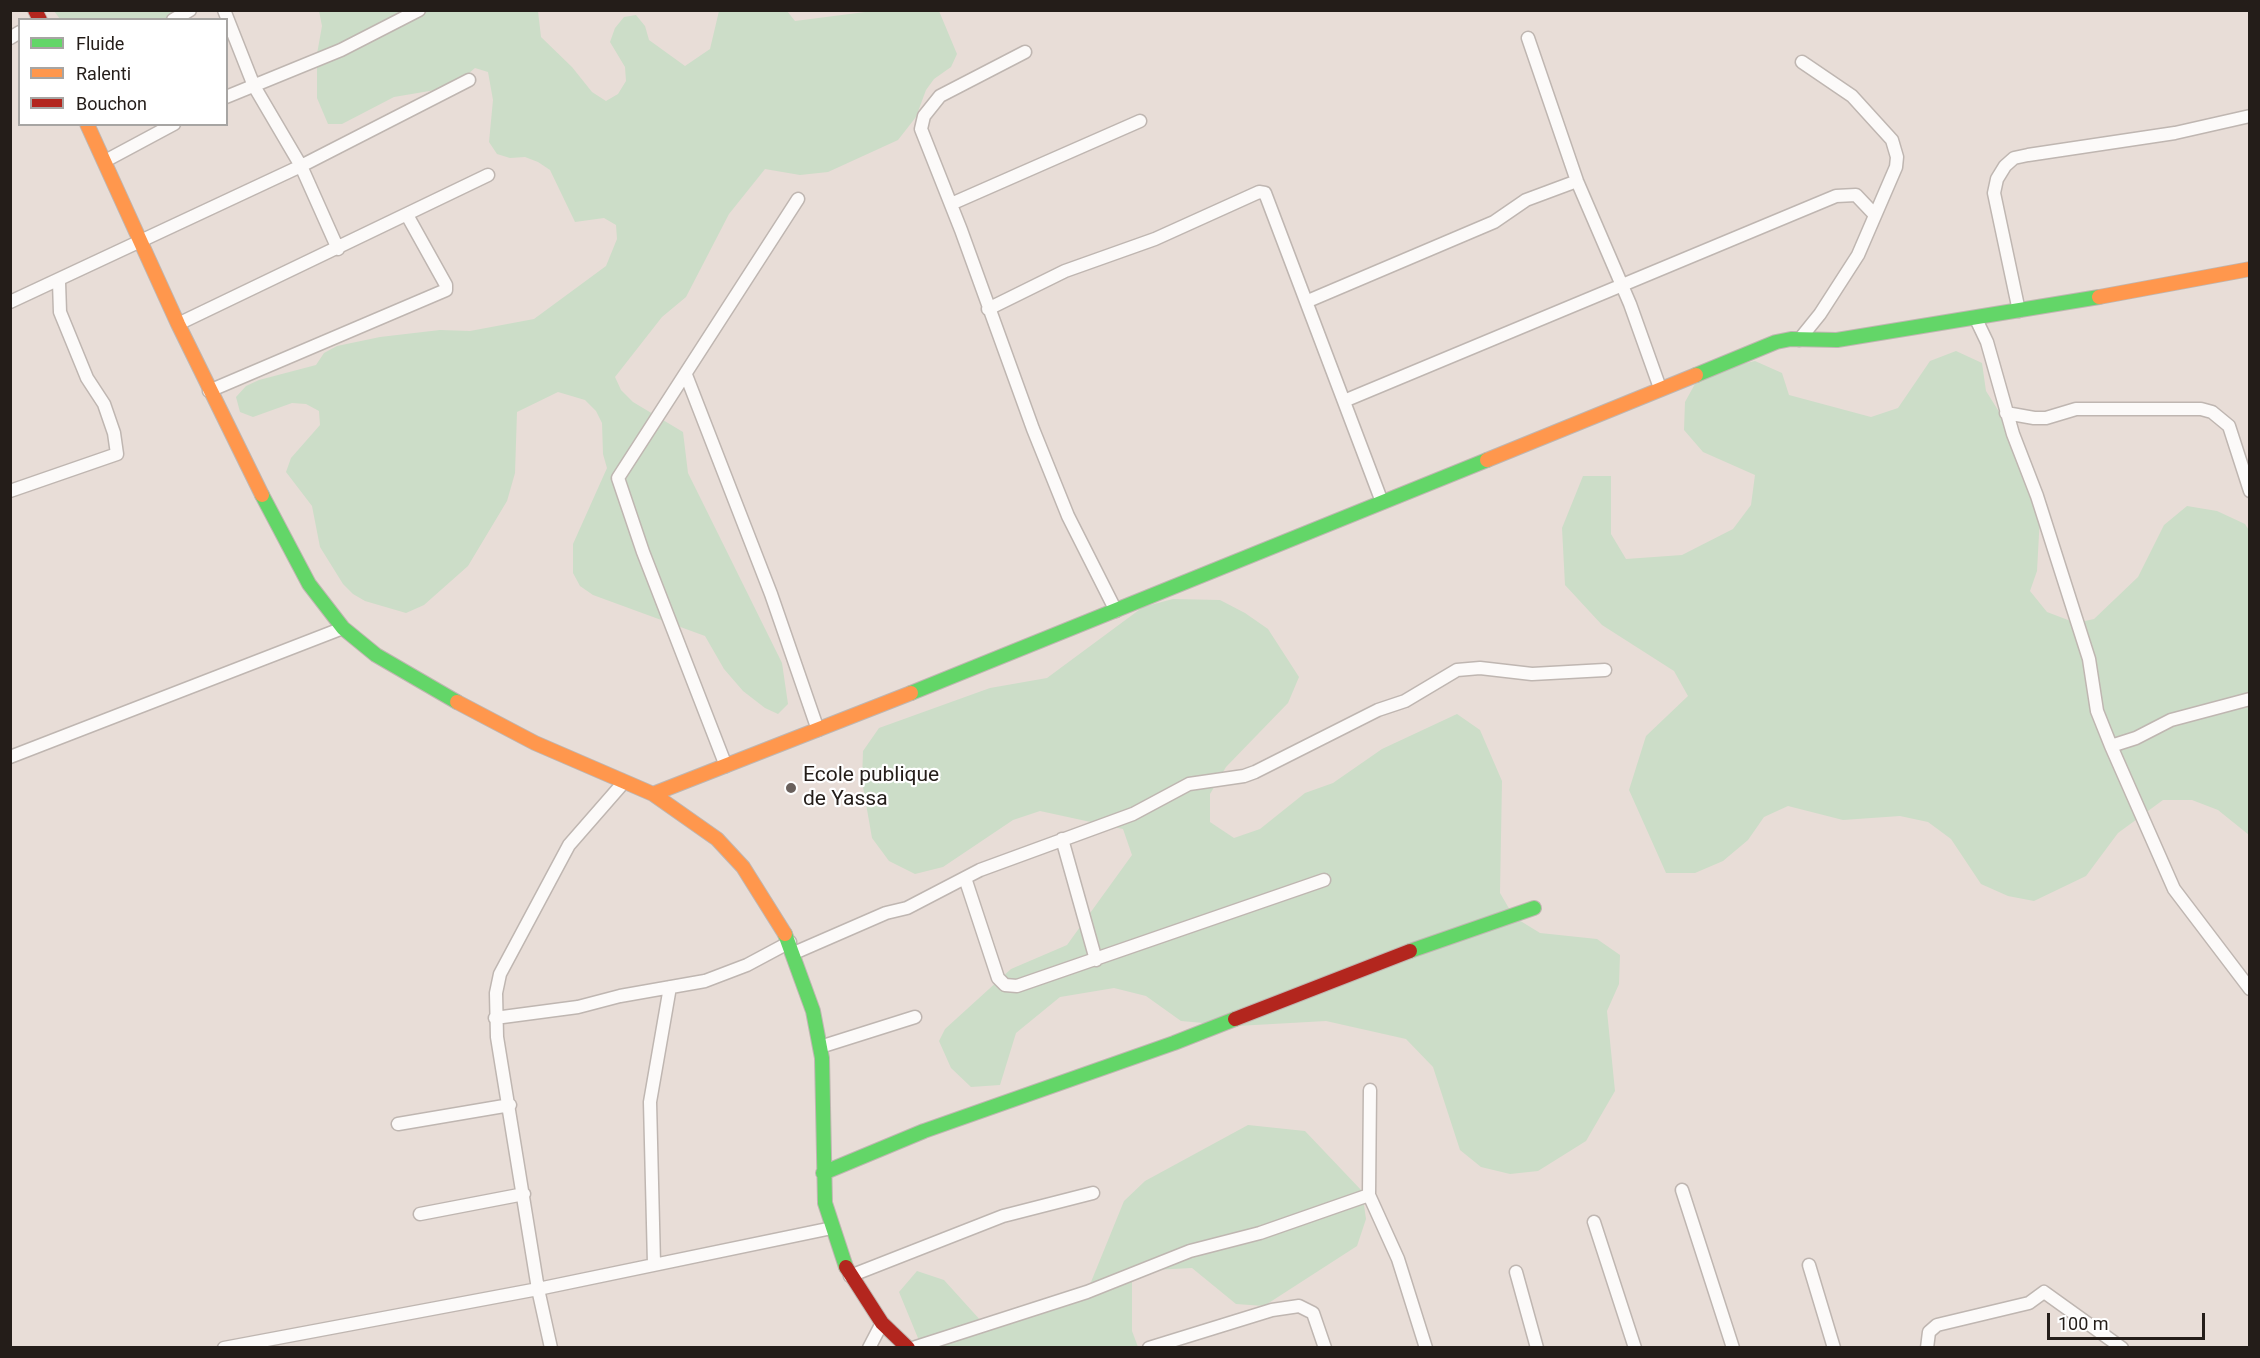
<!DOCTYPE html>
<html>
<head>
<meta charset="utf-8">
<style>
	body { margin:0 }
	#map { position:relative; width:2260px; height:1358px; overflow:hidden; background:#e8ddd7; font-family:Roboto,sans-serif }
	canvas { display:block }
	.frame { position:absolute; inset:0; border:12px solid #241d19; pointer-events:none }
	.legend { position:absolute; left:18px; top:18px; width:210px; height:108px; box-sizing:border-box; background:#fff; border:2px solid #a7a5a3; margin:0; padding:8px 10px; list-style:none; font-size:18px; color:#241d19 }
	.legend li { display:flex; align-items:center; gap:12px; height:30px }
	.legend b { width:30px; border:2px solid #a7a5a3 }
	.scale { position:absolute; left:2047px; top:1313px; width:158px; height:27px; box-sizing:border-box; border:3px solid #241d19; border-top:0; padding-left:8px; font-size:18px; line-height:21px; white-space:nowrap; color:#241d19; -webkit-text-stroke:4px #fff; paint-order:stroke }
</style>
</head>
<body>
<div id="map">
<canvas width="2260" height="1358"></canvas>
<div class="frame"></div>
<ul class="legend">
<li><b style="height:8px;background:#63d668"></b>Fluide</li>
<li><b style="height:8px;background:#ff974d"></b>Ralenti</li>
<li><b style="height:8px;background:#b3261e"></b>Bouchon</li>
</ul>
<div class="scale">100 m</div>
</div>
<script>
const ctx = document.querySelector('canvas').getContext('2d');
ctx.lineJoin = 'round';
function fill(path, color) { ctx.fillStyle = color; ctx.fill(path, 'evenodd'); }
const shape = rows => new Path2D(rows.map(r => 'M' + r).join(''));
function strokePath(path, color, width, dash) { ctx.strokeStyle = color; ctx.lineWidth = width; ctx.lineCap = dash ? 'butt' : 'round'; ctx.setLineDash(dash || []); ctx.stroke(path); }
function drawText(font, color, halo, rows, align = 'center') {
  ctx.font = font + ' Roboto,sans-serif'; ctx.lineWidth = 4.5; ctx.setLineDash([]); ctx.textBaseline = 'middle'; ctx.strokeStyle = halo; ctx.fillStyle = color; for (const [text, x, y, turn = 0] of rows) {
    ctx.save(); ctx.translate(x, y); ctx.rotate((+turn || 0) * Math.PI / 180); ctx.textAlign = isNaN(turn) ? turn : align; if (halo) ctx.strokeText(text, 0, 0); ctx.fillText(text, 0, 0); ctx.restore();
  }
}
fill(shape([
	[54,11,178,11,179,19,60,19],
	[319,11,538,11,541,37,572,67,592,92,606,101,618,94,626,81,625,67,610,42,615,28,624,17,636,15,645,26,649,40,685,66,710,49,719,11,787,11,795,21,865,12,939,11,957,54,951,67,934,79,926,90,916,117,898,140,828,172,800,175,765,169,729,214,686,297,662,317,615,377,621,390,633,402,683,432,688,473,782,663,788,704,778,714,765,708,743,691,724,669,705,636,593,595,580,586,573,573,573,544,607,468,603,454,602,423,596,411,585,400,558,392,517,412,515,473,507,501,468,566,424,605,406,613,365,601,353,594,343,584,320,547,312,506,286,472,291,458,320,425,319,411,306,404,292,403,253,417,240,412,236,397,246,386,259,380,316,365,324,353,337,346,380,337,440,330,470,331,534,319,606,266,617,239,616,225,604,218,575,222,550,170,538,162,525,157,510,158,497,154,489,142,493,100,488,72,475,68,453,87,394,97,342,124,328,124,317,98,317,54,322,26],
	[1956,351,1982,363,1986,391,2013,434,2040,516,2037,571,2030,591,2047,612,2076,623,2094,619,2138,577,2164,525,2187,506,2217,511,2245,524,2250,532,2249,835,2218,810,2192,800,2163,800,2118,833,2086,876,2034,901,2008,896,1981,884,1951,839,1928,822,1900,816,1843,820,1788,806,1764,817,1748,840,1723,861,1695,873,1666,873,1629,790,1646,736,1688,696,1674,671,1602,625,1565,585,1562,528,1583,476,1611,476,1611,534,1626,559,1682,555,1733,529,1751,505,1755,475,1703,452,1684,430,1685,402,1701,373,1755,361,1782,373,1789,395,1871,417,1898,408,1930,361],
	[1173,599,1220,600,1245,613,1268,629,1299,677,1288,703,1226,767,1210,794,1210,822,1234,838,1260,829,1305,793,1333,783,1382,749,1457,714,1480,730,1502,781,1500,893,1514,917,1540,933,1597,939,1620,955,1619,984,1607,1011,1615,1091,1586,1141,1538,1171,1510,1174,1481,1167,1460,1150,1433,1067,1406,1039,1326,1021,1237,1026,1181,1021,1146,996,1114,988,1060,997,1016,1033,1000,1085,971,1087,951,1068,939,1041,945,1029,1011,969,1067,945,1132,855,1123,829,1040,811,1013,820,943,867,915,874,889,861,872,838,862,781,863,751,879,728,990,688,1047,678,1143,607],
	[1248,1125,1305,1131,1362,1191,1366,1219,1357,1246,1264,1306,1236,1304,1192,1268,1132,1271,1132,1331,1138,1347,925,1347,920,1343,899,1292,917,1271,944,1280,982,1322,1037,1305,1071,1304,1091,1282,1124,1201,1145,1181]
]), '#ccddc8');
const street = shape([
	[224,10,254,86,301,166,338,249],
	[173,20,190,10],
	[10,38,20,32],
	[1528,38,1577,181,1630,304,1660,388],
	[1025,52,940,96,924,116,921,129,961,230,1033,429,1068,516,1116,611],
	[226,97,341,50,419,10],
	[105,161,174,124],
	[951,204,1140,121],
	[1308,301,1494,222,1526,200,1577,181],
	[10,302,301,166,469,80],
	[988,309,1065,271,1155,239,1259,192,1265,193,1382,502],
	[2019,311,1994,193,1997,179,2005,166,2014,158,2028,155,2175,133,2250,116],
	[1976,319,1987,342,2013,434,2037,496,2089,659,2097,711,2111,746,2136,738,2171,720,2250,699],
	[178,324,488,175],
	[1799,340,1820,314,1858,255,1896,167,1897,157,1892,140,1852,96,1802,62],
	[686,375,771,594,818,730],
	[209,391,446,290,446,285,407,215],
	[1344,401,1836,196,1856,195,1875,215],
	[2006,413,2034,418,2046,418,2076,409,2201,409,2212,412,2229,426,2250,491],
	[10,491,117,454,114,433,104,404,87,378,60,312,59,282],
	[2111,746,2174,889,2250,989],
	[10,757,343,628],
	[726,766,643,552,618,478,798,199],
	[1062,839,1096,960],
	[965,878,998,978,1005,985,1017,986,1324,880],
	[794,953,886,913,907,908,980,870,1133,814,1189,784,1244,776,1255,772,1378,710,1405,701,1457,670,1480,668,1532,674,1605,670],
	[495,1018,578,1007,620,996,705,981,747,965,790,942],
	[820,1047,915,1017],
	[1370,1090,1369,1195,1398,1259,1426,1348],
	[398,1124,510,1105],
	[1682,1190,1733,1348],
	[420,1214,524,1194],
	[1594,1222,1635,1348],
	[654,1264,650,1102,670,987],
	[1809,1265,1834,1348],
	[1516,1272,1537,1348],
	[850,1276,1003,1216,1093,1193],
	[224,1348,538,1289,832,1228],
	[551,1348,538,1289,497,1037,496,993,500,974,569,845,624,782],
	[869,1348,882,1323],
	[913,1348,1087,1292,1190,1251,1260,1233,1369,1195],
	[1149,1348,1272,1310,1299,1306,1313,1313,1325,1348],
	[1927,1348,1929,1332,1937,1325,2029,1303,2044,1292,2122,1348]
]);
const fast = shape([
	[1696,375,1776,342,1791,339,1837,340,2099,297],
	[262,495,309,584,343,628,376,655,457,702],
	[911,693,1487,460],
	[785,934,813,1011,822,1058,825,1203,846,1267],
	[1410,951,1534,908],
	[823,1173,924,1131,1174,1043,1235,1019]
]);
const slow = shape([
	[87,124,178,324,262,495],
	[2099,297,2250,269],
	[1487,460,1696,375],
	[457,702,535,743,653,794,717,839,743,867,785,934],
	[653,794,911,693]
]);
const jam = shape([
	[35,10,40,20],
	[1235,1019,1410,951],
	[846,1267,882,1323,908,1348]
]);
strokePath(street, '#bfb6b1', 15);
strokePath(fast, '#bfb6b1', 16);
strokePath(slow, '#bfb6b1', 16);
strokePath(jam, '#bfb6b1', 16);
strokePath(street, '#fcfaf9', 12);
strokePath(fast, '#63d668', 14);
strokePath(slow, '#ff974d', 14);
strokePath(jam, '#b3261e', 14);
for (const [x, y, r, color] of [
	[791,788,6,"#69605c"]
]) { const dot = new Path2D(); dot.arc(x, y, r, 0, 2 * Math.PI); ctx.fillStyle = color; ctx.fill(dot); strokePath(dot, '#fff', 2); }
drawText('21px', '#241d19', '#fff', [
	["Ecole publique",803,776],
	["de Yassa",803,800]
], 'left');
</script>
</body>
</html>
